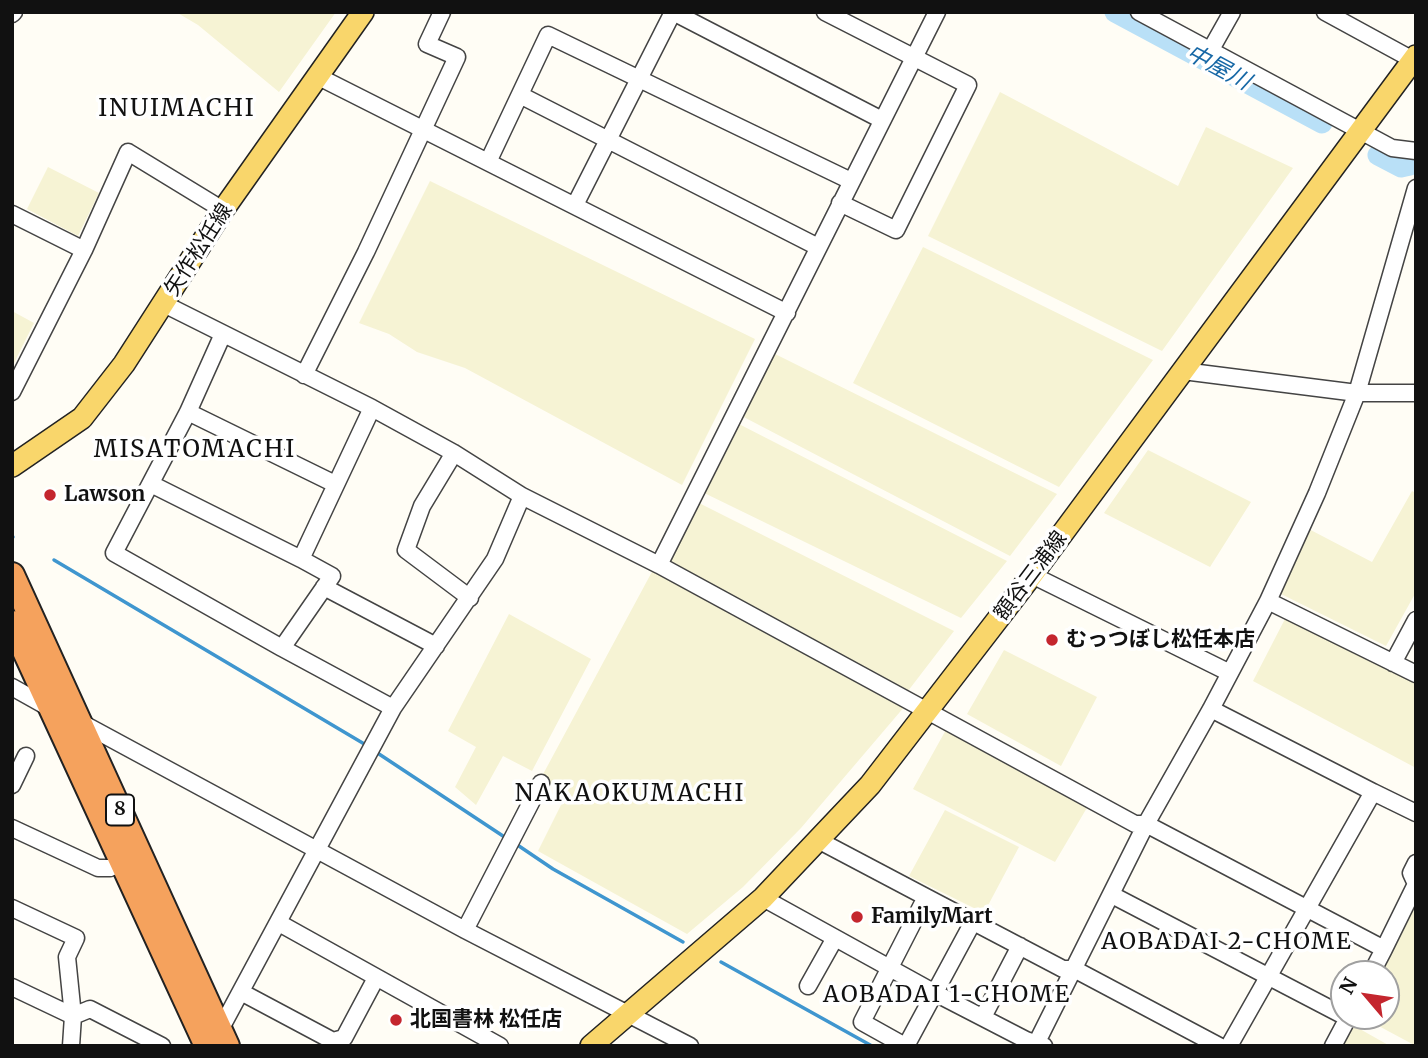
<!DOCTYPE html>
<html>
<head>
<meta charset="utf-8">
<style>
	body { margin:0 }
	#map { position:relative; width:1428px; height:1058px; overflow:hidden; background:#fffdf5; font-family:Merriweather,serif }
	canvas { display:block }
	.frame { position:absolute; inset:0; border:14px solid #111; pointer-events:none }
	.north { position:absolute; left:1330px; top:960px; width:70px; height:70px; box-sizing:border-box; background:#fff; border:2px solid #a0a0a0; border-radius:50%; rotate:299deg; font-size:19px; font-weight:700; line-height:28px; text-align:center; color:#111 }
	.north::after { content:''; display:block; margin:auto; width:24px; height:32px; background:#c4262e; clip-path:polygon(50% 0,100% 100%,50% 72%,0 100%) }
</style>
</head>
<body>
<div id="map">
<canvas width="1428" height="1058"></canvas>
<div class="frame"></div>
<div class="north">N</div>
</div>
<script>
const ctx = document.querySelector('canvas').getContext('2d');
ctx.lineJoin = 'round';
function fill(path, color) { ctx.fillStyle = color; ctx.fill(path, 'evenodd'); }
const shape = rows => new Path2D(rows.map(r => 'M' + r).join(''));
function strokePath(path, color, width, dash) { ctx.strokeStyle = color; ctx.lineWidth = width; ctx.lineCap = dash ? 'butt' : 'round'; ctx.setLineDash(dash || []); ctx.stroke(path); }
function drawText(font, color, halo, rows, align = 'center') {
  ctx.font = font + ' Merriweather,"Noto Sans JP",serif'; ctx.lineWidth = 7; ctx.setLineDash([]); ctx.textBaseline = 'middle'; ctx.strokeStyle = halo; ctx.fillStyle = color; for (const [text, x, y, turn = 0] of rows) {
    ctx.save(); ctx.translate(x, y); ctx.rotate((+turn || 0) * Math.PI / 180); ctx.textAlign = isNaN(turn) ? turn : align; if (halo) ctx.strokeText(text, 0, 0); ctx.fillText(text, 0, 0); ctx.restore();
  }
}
fill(shape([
	[176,12,336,12,279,92,198,25],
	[1000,92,1178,186,1206,127,1293,168,1162,351,928,236],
	[48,167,99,193,78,236,27,209],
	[430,181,755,339,682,485,465,368,417,352,389,334,359,323],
	[923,247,1153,360,1059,487,853,383],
	[12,311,34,323,12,367],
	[767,350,1057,494,1010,556,736,413],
	[731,420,1007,561,961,618,696,489],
	[1148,450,1251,502,1210,567,1104,513],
	[1412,491,1416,493,1416,592,1386,646,1273,590,1303,526,1372,562],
	[691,499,954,631,908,691,661,557],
	[654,568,905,706,801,828,743,887,687,934,538,851,567,793,541,778],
	[509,614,591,659,532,771,503,756,476,805,455,787,476,747,448,731],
	[1286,617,1416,680,1416,768,1253,681],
	[1004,650,1097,697,1061,766,967,714],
	[947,728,1088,806,1055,862,913,789],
	[945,810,1019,847,984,913,909,876],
	[1416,897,1416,1046,1360,1016,1386,1016,1386,974,1377,974],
	[1351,1024,1390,1046,1340,1046]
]), '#f6f3d4');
strokePath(shape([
	[12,537,13,537],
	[54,560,366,745],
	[376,752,506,838],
	[516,844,553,869,683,942],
	[721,962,872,1046]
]), '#3f96cf', 3.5);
strokePath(shape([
	[1115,12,1322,123],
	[1378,155,1401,167,1410,165]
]), '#b9e0f7', 21);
const minor = shape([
	[673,12,882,120],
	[825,12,968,85,896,230,840,203],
	[1139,12,1392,148,1416,151],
	[1325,12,1413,60],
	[12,14,14,12],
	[1210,51,1232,12],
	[317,76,787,313],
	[520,95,818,247],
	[488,162,548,35,851,181],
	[575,205,673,12],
	[12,214,84,250],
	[164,304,372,408,454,453,522,496,659,565,1135,824,1146,824,1384,949,1371,974],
	[223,334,188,412,114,553,282,648,332,576,301,559,372,408],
	[1183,371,1357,393,1416,393],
	[304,375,366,252,457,57,427,44,442,12],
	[12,392,84,250,128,152,223,210],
	[188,412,335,484],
	[454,453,422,506,406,550,470,598],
	[151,484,301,559],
	[659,565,937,12],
	[1032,575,1230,673],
	[324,587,436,646],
	[1268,601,1416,674],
	[282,648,393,708],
	[1393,663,1416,620],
	[12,687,53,710],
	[1211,709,1373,792,1229,1046],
	[80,722,465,930,690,1046],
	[12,785,26,756],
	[1373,792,1416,813],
	[12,828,98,868,110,868,122,862],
	[818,840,926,897],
	[1112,895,1348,1018],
	[763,898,935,993,1026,1040,1044,1046],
	[12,908,76,938,67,957,73,1016,71,1046],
	[279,923,500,1046],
	[465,930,541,783],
	[1384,949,1416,884,1411,873,1416,863],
	[808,986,835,938],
	[12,987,73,1016,90,1009,162,1046],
	[241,992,333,1041,344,1038,376,978],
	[983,1017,1020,946],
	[220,1030,393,708,495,559,522,496],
	[905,1046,862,1022,926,897,1063,969,1074,969,1219,1046],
	[906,1046,974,920],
	[1035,1046,1146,824,1211,709,1268,601,1317,493,1357,393,1416,188],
	[1333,1046,1349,1016]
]);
const major = shape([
	[12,466,82,418,124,364,223,210,363,12],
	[591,1046,763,898,870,785,1028,580,1416,56]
]);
const highway = shape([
	[12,575,227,1046],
	[12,623,207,1046]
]);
strokePath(minor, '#444', 19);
strokePath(major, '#222', 24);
strokePath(highway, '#222', 28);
strokePath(minor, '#fff', 16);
strokePath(major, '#f9d66b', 21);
strokePath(highway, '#f5a25d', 24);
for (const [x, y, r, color] of [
	[50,495,7,"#c4262e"],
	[1052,640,7,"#c4262e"],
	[857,917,7,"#c4262e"],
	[396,1020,7,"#c4262e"]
]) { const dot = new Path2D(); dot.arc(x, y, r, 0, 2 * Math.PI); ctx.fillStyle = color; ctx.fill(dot); strokePath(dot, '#fff', 2.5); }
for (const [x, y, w] of [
	[120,810,28]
]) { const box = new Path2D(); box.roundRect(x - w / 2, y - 15.5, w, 31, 5); ctx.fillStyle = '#fff'; ctx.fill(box); strokePath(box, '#111', 2); }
drawText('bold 19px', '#111', null, [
	["8",120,810]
]);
drawText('21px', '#111', '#fff', [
	["矢作松任線",199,250,-57],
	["額谷三浦線",1031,576,-53]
]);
drawText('bold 21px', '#111', '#fff', [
	["Lawson",64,495],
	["むっつぼし松任本店",1066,640],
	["FamilyMart",871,917],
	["北国書林 松任店",410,1020]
], 'left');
drawText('italic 23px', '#1768a6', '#fff', [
	["中屋川",1218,68,28]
]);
ctx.letterSpacing = '2px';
drawText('23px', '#111', '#fff', [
	["AOBADAI 2-CHOME",1227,942],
	["AOBADAI 1-CHOME",947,995]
]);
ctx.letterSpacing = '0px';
ctx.letterSpacing = '2px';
drawText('24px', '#111', '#fff', [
	["INUIMACHI",177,109],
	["MISATOMACHI",195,450],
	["NAKAOKUMACHI",630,794]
]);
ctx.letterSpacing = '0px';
</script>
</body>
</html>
